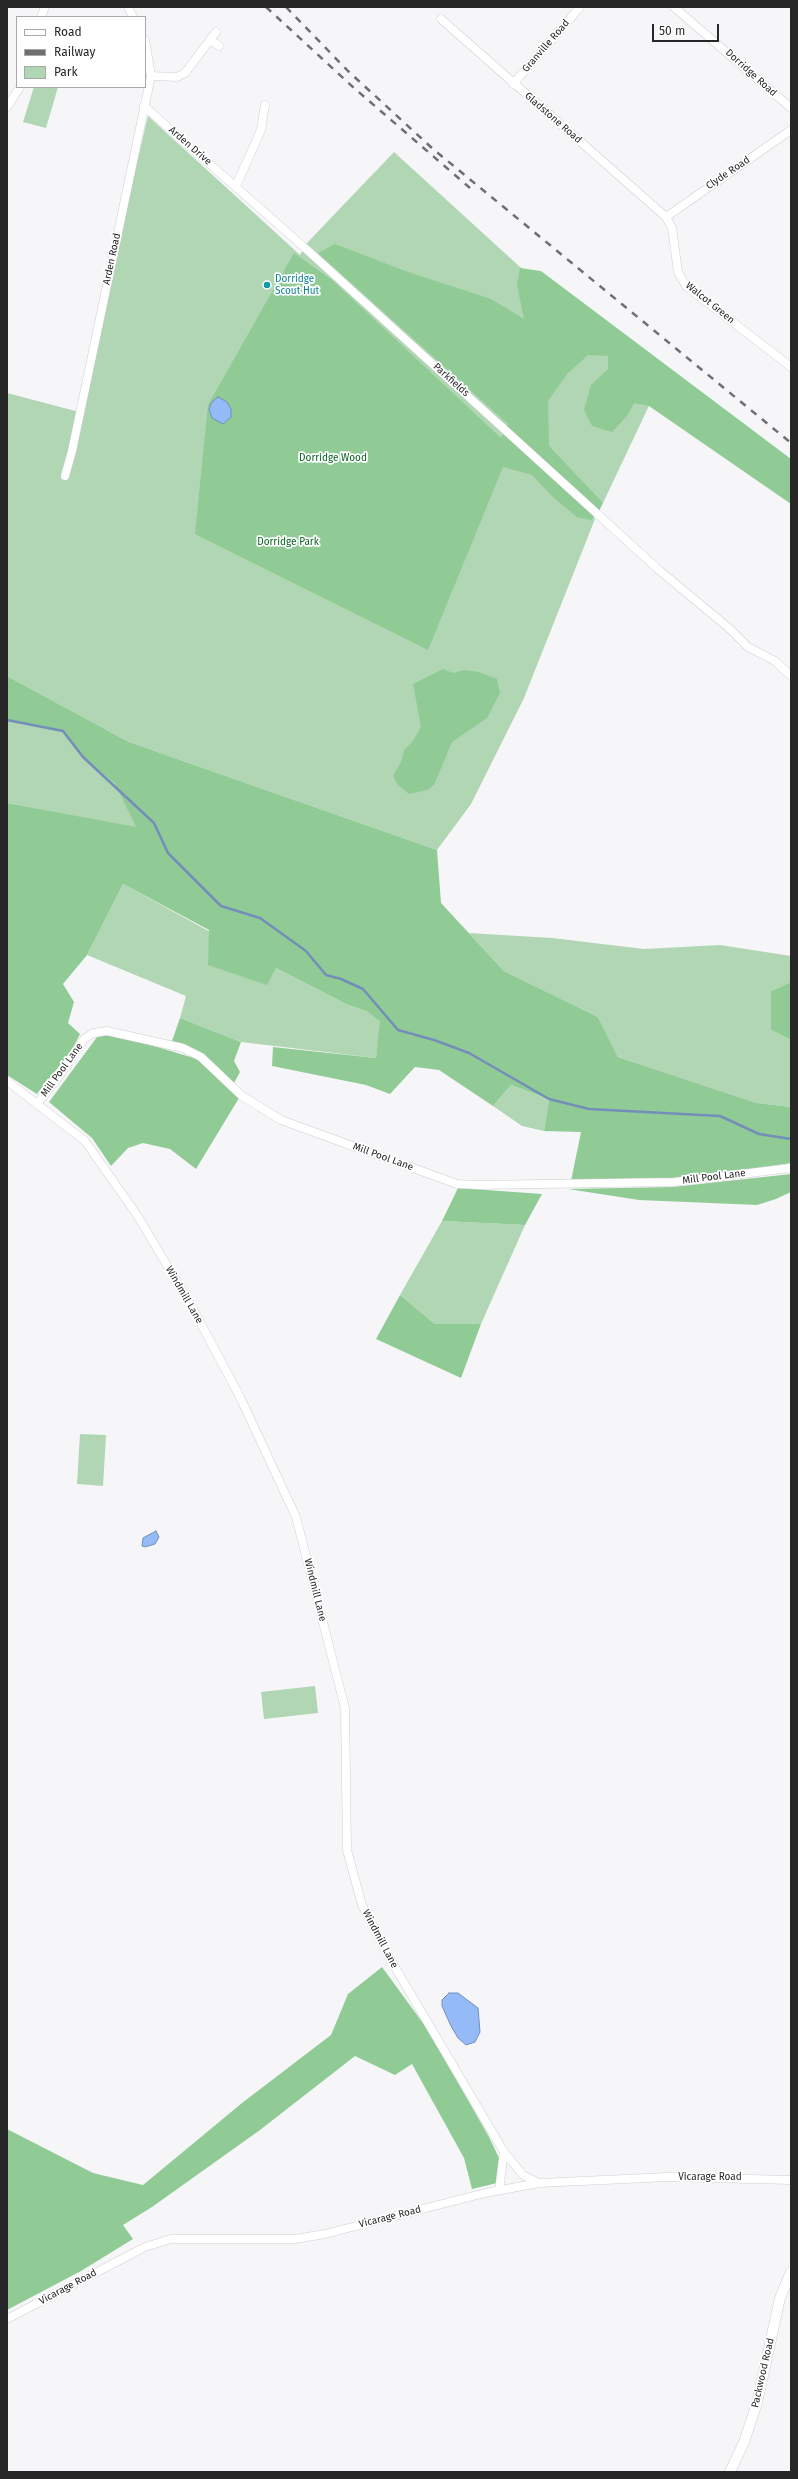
<!DOCTYPE html>
<html>
<head>
<meta charset="utf-8">
<style>
	body { margin:0 }
	#map { position:relative; width:798px; height:2479px; overflow:hidden; background:#f6f6f9; font-family:"Fira Sans",sans-serif }
	canvas { display:block }
	.frame { position:absolute; inset:0; border:8px solid #262627; pointer-events:none }
	.legend { position:absolute; left:16px; top:16px; width:130px; height:72px; box-sizing:border-box; background:#fff; border:1px solid #a8a8a9; margin:0; padding:5px 7px; list-style:none; font-size:12px; color:#262627 }
	.legend li { display:flex; align-items:center; gap:8px; height:20px }
	.legend b { width:20px; border:1px solid #a8a8a9 }
	.scale { position:absolute; left:652px; top:24px; width:67px; height:18px; box-sizing:border-box; border:2px solid #262627; border-top:0; padding-left:5px; font-size:12px; line-height:14px; white-space:nowrap; color:#262627; -webkit-text-stroke:3px #fff; paint-order:stroke }
</style>
</head>
<body>
<div id="map">
<canvas width="798" height="2479"></canvas>
<div class="frame"></div>
<ul class="legend">
<li><b style="height:5px;background:#fff"></b>Road</li>
<li><b style="height:5px;background:#6f6f71"></b>Railway</li>
<li><b style="height:11px;background:#b0d6b3"></b>Park</li>
</ul>
<div class="scale">50 m</div>
</div>
<script>
const ctx = document.querySelector('canvas').getContext('2d');
ctx.lineJoin = 'round';
function fill(path, color) { ctx.fillStyle = color; ctx.fill(path, 'evenodd'); }
const shape = rows => new Path2D(rows.map(r => 'M' + r).join(''));
function strokePath(path, color, width, dash) { ctx.strokeStyle = color; ctx.lineWidth = width; ctx.lineCap = dash ? 'butt' : 'round'; ctx.setLineDash(dash || []); ctx.stroke(path); }
function drawText(font, color, halo, rows, align = 'center') {
  ctx.font = font + ' "Fira Sans",sans-serif'; ctx.lineWidth = 3.5; ctx.setLineDash([]); ctx.textBaseline = 'middle'; ctx.strokeStyle = halo; ctx.fillStyle = color; for (const [text, x, y, turn = 0] of rows) {
    ctx.save(); ctx.translate(x, y); ctx.rotate((+turn || 0) * Math.PI / 180); ctx.textAlign = isNaN(turn) ? turn : align; if (halo) ctx.strokeText(text, 0, 0); ctx.fillText(text, 0, 0); ctx.restore();
  }
}
fill(shape([
	[34,87,58,87,46,128,23,122],
	[148,116,300,255,307,243,394,152,656,391,603,503,504,433,595,519,524,698,471,804,437,850,129,742,7,676,7,393,83,413,116,251],
	[7,720,63,731,83,757,115,784,137,828,7,803],
	[123,884,276,968,348,1005,366,1011,381,1021,376,1058,241,1042,180,1018,186,996,87,955],
	[469,933,552,938,644,949,720,945,791,956,791,982,771,991,771,1030,791,1040,791,1107,757,1103,618,1057,598,1017,504,971],
	[511,1085,549,1099,544,1131,522,1126,493,1106],
	[442,1221,525,1225,481,1324,435,1324,400,1295],
	[80,1434,106,1435,103,1486,77,1484],
	[315,1686,318,1713,264,1719,261,1692]
]), '#b0d6b3');
fill(shape([
	[335,244,405,271,491,299,524,319,517,285,520,268,541,271,791,459,791,504,649,406,634,403,627,416,612,432,592,426,584,410,591,385,608,369,608,356,588,355,567,374,548,401,549,446,603,503,598,513,591,520,577,517,553,497,532,475,503,467,428,650,195,534,208,405,294,253,332,280,501,438,508,424,318,253],
	[443,669,453,673,464,670,478,672,497,679,500,693,487,718,452,742,434,785,427,790,409,794,398,785,393,776,401,762,404,750,413,741,421,727,413,684],
	[7,676,129,742,437,850,441,903,504,971,598,1017,618,1057,757,1103,791,1107,791,1163,674,1180,571,1181,581,1132,544,1131,549,1099,511,1085,493,1106,439,1070,415,1067,390,1094,366,1085,272,1066,273,1047,376,1058,380,1021,366,1011,348,1005,276,968,267,985,208,965,209,930,123,884,87,955,63,984,74,1002,68,1023,80,1034,72,1050,37,1094,7,1075,7,803,136,827,115,784,83,757,63,731,7,720],
	[791,982,791,1040,771,1030,771,991],
	[180,1018,241,1042,234,1061,240,1072,234,1083,198,1051,172,1041],
	[110,1035,121,1036,197,1059,239,1098,196,1169,170,1149,143,1143,128,1148,111,1166,92,1138,49,1102,97,1037],
	[791,1174,791,1192,776,1199,757,1205,639,1200,568,1189,673,1187],
	[458,1188,542,1194,525,1225,442,1221],
	[400,1295,435,1324,481,1324,461,1378,376,1339],
	[382,1967,428,2030,489,2137,499,2158,497,2183,472,2189,464,2158,412,2064,395,2075,355,2056,260,2130,152,2207,123,2225,133,2239,81,2271,7,2310,7,2129,93,2173,143,2185,242,2103,331,2035,348,1994]
]), '#90cb96');
const water = shape([
	[218,397,227,402,231,409,231,417,223,424,212,418,209,409,212,402,218,397],
	[156,1531,159,1537,155,1544,145,1547,142,1546,143,1538,156,1531],
	[449,1993,458,1993,478,2008,480,2032,475,2042,466,2045,458,2038,451,2026,442,2006,442,2000,449,1993]
]);
fill(water, '#94baf7');
strokePath(water, '#738eb9', 1);
strokePath(shape([
	[7,720,63,731,83,757,154,823,168,853,221,906,260,918,306,951,326,975,341,979,363,989,398,1030,434,1040,469,1053,549,1099,589,1109,720,1116,759,1134,791,1139]
]), '#738eb9', 2.5);
const minor = shape([
	[128,7,133,17],
	[674,7,791,108],
	[41,17,45,7],
	[441,19,666,217,672,228,678,272,686,286,791,367],
	[211,40,219,46],
	[151,76,177,77,185,73,216,32],
	[513,84,580,7],
	[144,106,305,248,659,570,730,629,748,647,775,661,791,676],
	[7,107,20,87],
	[236,186,261,130,265,105],
	[666,217,791,130],
	[65,476,72,451,151,76,145,40],
	[7,1081,85,1141,137,1215,192,1307,240,1397,296,1517,345,1708,347,1850,362,1905,389,1957,504,2152,523,2175,539,2183],
	[38,1103,60,1075,84,1039,93,1033,107,1031,183,1048,201,1057,242,1096,281,1120,457,1184,476,1185,674,1182,791,1168],
	[499,2190,504,2152],
	[7,2319,145,2247,171,2239,295,2239,325,2234,485,2193,539,2183,668,2177,791,2180]
]);
const tertiary = shape([
	[730,2472,744,2442,757,2403,780,2298,791,2272]
]);
strokePath(minor, '#cfced1', 9);
strokePath(tertiary, '#cfced1', 11);
strokePath(minor, '#fff', 8);
strokePath(tertiary, '#fff', 10);
strokePath(shape([
	[266,7,354,88,470,188],
	[286,7,348,71,433,149,791,443]
]), '#6f6f71', 2.5, [7, 7]);
for (const [x, y, r, color] of [
	[267,285,4,"#0f9aa8"]
]) { const dot = new Path2D(); dot.arc(x, y, r, 0, 2 * Math.PI); ctx.fillStyle = color; ctx.fill(dot); strokePath(dot, '#fff', 1.5); }
drawText('10px', '#262627', '#fff', [
	["Granville Road",546,46,-49],
	["Dorridge Road",751,73,42],
	["Gladstone Road",553,118,41],
	["Arden Drive",190,146,41],
	["Clyde Road",728,173,-34],
	["Arden Road",112,259,-78],
	["Walcot Green",710,303,39],
	["Parkfields",451,380,42],
	["Mill Pool Lane",62,1070,-54],
	["Mill Pool Lane",383,1157,20],
	["Mill Pool Lane",714,1177,-7],
	["Windmill Lane",184,1295,60],
	["Windmill Lane",315,1590,76],
	["Windmill Lane",380,1939,62],
	["Vicarage Road",710,2177],
	["Vicarage Road",390,2217,-14],
	["Vicarage Road",68,2287,-28],
	["Packwood Road",763,2373,-77]
]);
drawText('10px', '#0d838f', '#fff', [
	["Dorridge",275,279],
	["Scout Hut",275,291]
], 'left');
drawText('10px', '#066322', '#fff', [
	["Dorridge Wood",333,458],
	["Dorridge Park",288,542]
]);
</script>
</body>
</html>
